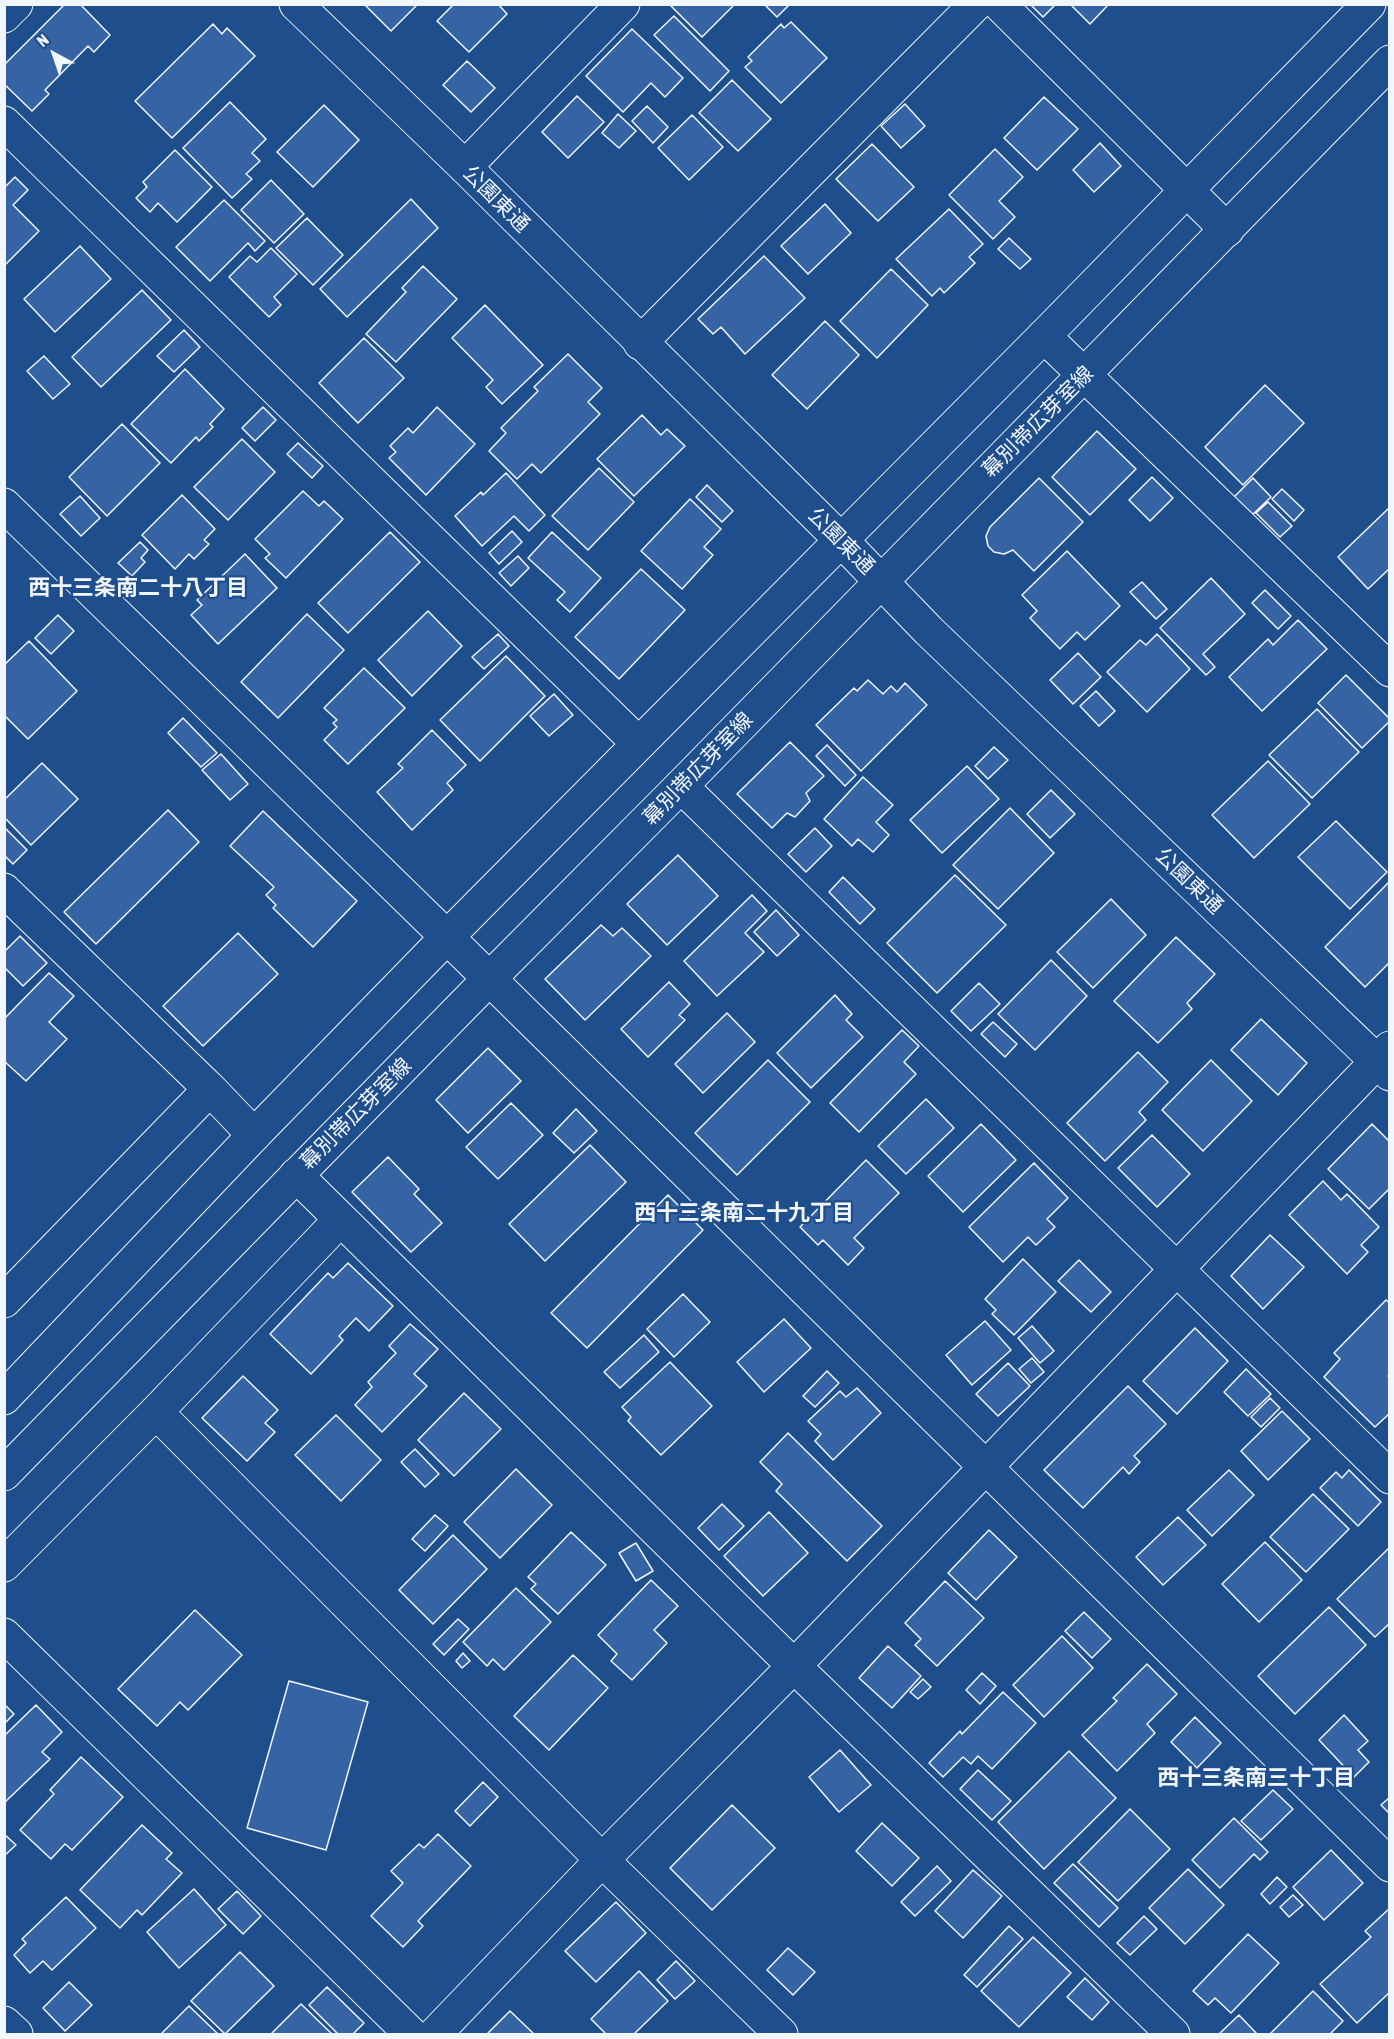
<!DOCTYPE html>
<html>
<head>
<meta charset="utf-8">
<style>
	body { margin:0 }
	#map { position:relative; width:1394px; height:2039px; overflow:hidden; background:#1f4e8c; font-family:"Asap Condensed",sans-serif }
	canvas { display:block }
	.frame { position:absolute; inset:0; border:6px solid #f2f6ff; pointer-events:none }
	.north { position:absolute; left:24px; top:24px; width:60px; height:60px; -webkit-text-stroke:4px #1f4e8c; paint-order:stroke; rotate:320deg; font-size:16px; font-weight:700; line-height:24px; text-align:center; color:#f2f6ff }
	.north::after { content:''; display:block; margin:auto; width:21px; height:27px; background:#f2f6ff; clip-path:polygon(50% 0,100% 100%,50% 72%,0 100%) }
</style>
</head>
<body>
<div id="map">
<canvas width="1394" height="2039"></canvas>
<div class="frame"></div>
<div class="north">N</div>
</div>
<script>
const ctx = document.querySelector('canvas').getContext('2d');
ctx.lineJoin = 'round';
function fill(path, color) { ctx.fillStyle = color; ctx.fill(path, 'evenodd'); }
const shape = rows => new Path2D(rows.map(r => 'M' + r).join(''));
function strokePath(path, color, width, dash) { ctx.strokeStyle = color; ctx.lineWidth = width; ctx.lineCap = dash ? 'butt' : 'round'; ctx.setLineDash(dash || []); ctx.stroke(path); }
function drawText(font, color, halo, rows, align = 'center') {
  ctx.font = font + ' "Asap Condensed","Noto Sans JP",sans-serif'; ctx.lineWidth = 4.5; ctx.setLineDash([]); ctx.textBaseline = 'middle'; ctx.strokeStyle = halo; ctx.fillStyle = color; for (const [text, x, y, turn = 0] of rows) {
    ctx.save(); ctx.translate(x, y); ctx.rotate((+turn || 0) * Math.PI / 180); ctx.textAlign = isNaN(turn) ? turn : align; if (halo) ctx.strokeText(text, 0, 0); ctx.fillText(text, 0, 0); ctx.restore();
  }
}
const building = shape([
	[65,4,80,4,110,35,94,52,88,46,45,90,49,94,32,111,4,84,4,65,65,4],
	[364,4,418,4,391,31,364,4],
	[454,4,498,4,507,14,469,52,437,21,454,4],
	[669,4,735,4,702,37,669,4],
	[764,4,790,4,777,17,764,4],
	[1030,4,1056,4,1043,17,1030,4],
	[1070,4,1109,4,1090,24,1070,4],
	[674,16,729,71,710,91,654,35,674,16],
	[791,22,827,58,781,103,745,67,752,61,748,57,781,24,784,28,791,22],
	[213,24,222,34,227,28,255,56,172,138,135,101,213,24],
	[632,29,683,78,665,97,651,83,623,112,586,76,632,29],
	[467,61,495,88,471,112,443,85,467,61],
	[732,80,771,119,738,151,699,113,732,80],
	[577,96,604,122,568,158,542,132,577,96],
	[1044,97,1078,129,1037,170,1004,138,1044,97],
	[230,102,266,139,252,153,260,161,246,174,252,179,232,198,183,148,230,102],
	[905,104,925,126,901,148,881,126,905,104],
	[324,105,359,140,313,187,277,152,324,105],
	[647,106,668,127,653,143,632,121,647,106],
	[618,114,636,131,619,148,602,133,618,114],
	[692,115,723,147,689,180,658,148,692,115],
	[1100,143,1121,166,1094,192,1073,170,1100,143],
	[872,144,914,187,878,221,836,179,872,144],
	[995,149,1023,177,999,201,1015,217,993,239,949,195,995,149],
	[175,150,212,187,177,222,158,203,150,212,136,198,147,187,143,182,175,150],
	[15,177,28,190,13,205,39,231,4,266,4,188,15,177],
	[271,180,304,214,274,243,241,210,271,180],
	[411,199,438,228,347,317,320,289,411,199],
	[224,200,265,241,255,251,248,243,210,281,176,247,224,200],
	[825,204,851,233,808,274,781,246,825,204],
	[949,209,983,244,969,257,975,263,944,293,940,288,932,296,896,259,949,209],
	[307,218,343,255,313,285,276,248,307,218],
	[1009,238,1031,259,1020,269,998,249,1009,238],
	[80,246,111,279,55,332,24,299,80,246],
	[271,248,297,274,274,297,281,305,269,317,229,277,250,256,257,262,271,248],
	[764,256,805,298,745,354,721,327,713,334,698,319,764,256],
	[423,266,457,299,396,362,366,334,406,292,402,288,423,266],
	[891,269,928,305,877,358,840,321,891,269],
	[142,290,171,320,101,387,72,357,142,290],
	[485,305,543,365,502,404,486,387,493,380,452,338,485,305],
	[825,321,859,355,807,409,772,375,825,321],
	[184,330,200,347,174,372,157,356,184,330],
	[364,338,404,378,358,423,319,383,364,338],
	[568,354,602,388,588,402,600,414,541,473,532,464,517,479,489,451,506,433,501,428,538,391,534,387,568,354],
	[44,356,70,384,53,399,27,371,44,356],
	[185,369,224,409,210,424,213,427,199,441,196,437,171,463,131,424,185,369],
	[1265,385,1304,423,1243,485,1205,447,1265,385],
	[263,407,276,420,255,441,242,428,263,407],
	[437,407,475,444,426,495,389,458,396,452,390,446,408,428,413,433,437,407],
	[642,415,661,435,667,429,685,446,634,496,597,459,642,415],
	[122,424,160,463,107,516,69,477,122,424],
	[1097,431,1136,469,1090,515,1052,477,1097,431],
	[242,439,275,472,228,520,194,487,242,439],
	[298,443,323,466,312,478,287,454,298,443],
	[599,468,634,502,588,550,552,516,599,468],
	[506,473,545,515,529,531,514,516,482,546,455,516,481,492,483,495,506,473],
	[1152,477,1173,498,1150,521,1129,500,1152,477],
	[1039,478,1083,522,1034,571,1013,550,1004,554,994,552,988,546,986,536,990,527,1039,478],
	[1253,478,1271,497,1249,518,1231,500,1253,478],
	[707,485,733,511,722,522,696,497,707,485],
	[1282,489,1304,510,1294,521,1272,499,1282,489],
	[303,491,319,506,324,501,343,519,286,578,265,558,270,554,255,539,303,491],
	[182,495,215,529,204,540,209,544,194,559,189,554,175,569,142,535,182,495],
	[80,496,100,518,81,536,60,514,80,496],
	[690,499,721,529,704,547,713,555,682,589,641,551,690,499],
	[1268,502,1292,526,1280,537,1256,513,1268,502],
	[1390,507,1390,568,1368,589,1338,557,1390,507],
	[512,531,522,542,499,564,489,553,512,531],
	[390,532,420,562,348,633,318,603,390,532],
	[552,532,601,578,570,612,557,600,565,592,528,558,552,532],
	[140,542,148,550,141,558,145,562,132,576,118,563,140,542],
	[1067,551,1120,606,1085,640,1077,632,1060,649,1030,618,1037,611,1022,595,1067,551],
	[245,554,277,588,218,644,191,615,202,605,197,600,245,554],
	[518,556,529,568,511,586,499,573,518,556],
	[641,569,685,610,619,679,575,637,641,569],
	[1211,578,1245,614,1203,654,1215,667,1206,675,1160,628,1211,578],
	[1142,582,1167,609,1156,619,1130,592,1142,582],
	[1265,590,1291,616,1278,629,1252,603,1265,590],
	[428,611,462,646,412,696,378,660,428,611],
	[307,614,344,650,278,718,241,682,307,614],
	[58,615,74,631,51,654,35,638,58,615],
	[1298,620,1327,649,1262,711,1229,677,1268,639,1273,645,1298,620],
	[498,634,509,646,484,669,472,657,498,634],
	[1157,634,1190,669,1147,712,1107,672,1140,640,1146,645,1157,634],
	[29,641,77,691,28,739,4,715,4,665,29,641],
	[1078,653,1101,677,1073,704,1050,680,1078,653],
	[506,656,545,696,480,761,440,720,506,656],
	[364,668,405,708,348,764,324,740,337,727,333,723,337,720,324,708,364,668],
	[1346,675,1390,719,1390,721,1362,748,1318,703,1346,675],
	[868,680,883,694,891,686,897,692,905,683,927,705,861,771,816,725,854,688,857,691,868,680],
	[1096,691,1115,711,1099,726,1080,706,1096,691],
	[554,694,573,715,549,736,530,716,554,694],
	[1317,709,1359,752,1312,798,1269,755,1317,709],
	[183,718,217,753,201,767,168,733,183,718],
	[432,730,466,765,447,783,453,790,412,830,377,792,403,768,398,764,432,730],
	[790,742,824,776,806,793,810,801,795,817,787,813,772,828,737,794,790,742],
	[827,745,856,775,845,786,816,756,827,745],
	[994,747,1008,760,988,779,975,766,994,747],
	[221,754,248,784,230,800,202,770,221,754],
	[1268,761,1310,804,1254,858,1212,815,1268,761],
	[42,763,78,799,31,845,4,817,4,800,42,763],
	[967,766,999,799,942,853,910,820,967,766],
	[863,777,893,805,876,822,889,835,873,852,858,839,852,846,824,819,863,777],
	[1051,790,1075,814,1050,838,1027,814,1051,790],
	[1010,808,1054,853,998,909,953,865,1010,808],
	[168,810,199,842,96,944,64,912,168,810],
	[263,811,357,901,313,947,273,908,276,905,266,895,274,887,230,846,263,811],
	[1336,821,1387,872,1350,909,1298,857,1336,821],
	[4,827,27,850,13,864,4,855,4,827],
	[815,828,832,846,806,872,788,854,815,828],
	[678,855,718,896,667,945,627,904,678,855],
	[955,875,1006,925,937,993,887,943,955,875],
	[843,877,875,909,860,924,829,892,843,877],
	[1390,881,1390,962,1365,987,1325,947,1390,881],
	[752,895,767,911,745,933,764,952,717,996,684,961,752,895],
	[1111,899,1146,935,1093,988,1057,952,1111,899],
	[776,910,799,935,777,956,754,932,776,910],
	[601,925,613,936,622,928,651,956,585,1020,545,979,601,925],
	[238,933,278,974,203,1046,163,1006,238,933],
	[20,936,47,963,23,986,4,967,4,952,20,936],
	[1176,937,1215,974,1187,1003,1192,1009,1158,1043,1114,1001,1176,937],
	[1051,960,1087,996,1035,1050,998,1014,1051,960],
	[49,973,74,996,49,1022,67,1039,26,1081,4,1061,4,1019,49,973],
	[669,982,690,1004,679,1015,685,1020,648,1057,621,1029,669,982],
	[979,983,1000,1004,971,1031,951,1011,979,983],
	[835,995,852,1014,846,1020,863,1037,811,1088,777,1053,835,995],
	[727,1013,755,1042,703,1093,675,1064,727,1013],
	[1261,1019,1307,1063,1278,1095,1231,1050,1261,1019],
	[993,1022,1017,1044,1005,1057,981,1034,993,1022],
	[902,1030,919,1046,904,1062,916,1074,859,1132,830,1103,902,1030],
	[488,1048,521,1081,468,1133,436,1100,488,1048],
	[1138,1052,1168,1082,1139,1112,1146,1120,1105,1161,1067,1123,1138,1052],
	[768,1060,810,1102,737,1175,695,1133,768,1060],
	[1211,1060,1252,1101,1203,1151,1162,1110,1211,1060],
	[926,1099,954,1128,906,1174,878,1146,926,1099],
	[511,1103,543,1135,498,1179,466,1147,511,1103],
	[576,1109,597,1131,574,1153,553,1133,576,1109],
	[981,1124,1016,1160,963,1212,928,1176,981,1124],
	[1372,1124,1390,1142,1390,1188,1369,1209,1328,1169,1372,1124],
	[1152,1135,1190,1174,1157,1207,1118,1168,1152,1135],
	[590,1145,626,1182,545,1261,509,1224,590,1145],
	[388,1157,419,1189,414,1194,442,1223,411,1252,352,1192,388,1157],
	[866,1160,899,1193,854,1238,864,1248,848,1265,823,1240,818,1245,800,1227,866,1160],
	[1034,1163,1068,1198,1047,1219,1055,1227,1036,1245,1028,1237,1003,1262,969,1227,1034,1163],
	[1323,1181,1341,1200,1347,1194,1379,1227,1361,1245,1368,1252,1347,1274,1289,1215,1323,1181],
	[668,1195,703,1230,587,1348,551,1313,668,1195],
	[1270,1235,1304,1267,1263,1309,1231,1276,1270,1235],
	[1023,1259,1056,1292,1014,1335,992,1314,996,1310,985,1299,1023,1259],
	[1079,1260,1111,1292,1091,1312,1058,1281,1079,1260],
	[348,1263,393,1306,369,1331,356,1318,339,1336,343,1340,311,1374,270,1334,328,1273,333,1278,348,1263],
	[683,1294,710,1322,674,1357,647,1329,683,1294],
	[1386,1300,1390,1303,1390,1374,1388,1376,1390,1377,1390,1413,1375,1427,1324,1377,1340,1359,1334,1353,1386,1300],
	[784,1319,811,1348,764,1392,737,1362,784,1319],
	[985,1321,1011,1350,972,1385,946,1355,985,1321],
	[410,1324,438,1349,414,1374,427,1386,382,1432,355,1405,372,1387,368,1382,396,1353,389,1346,410,1324],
	[1032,1326,1054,1351,1040,1363,1018,1338,1032,1326],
	[1195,1328,1228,1361,1177,1414,1143,1381,1195,1328],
	[644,1335,659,1352,620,1388,604,1372,644,1335],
	[1032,1358,1044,1372,1031,1383,1019,1369,1032,1358],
	[670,1362,712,1406,661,1455,628,1421,631,1417,622,1407,670,1362],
	[1008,1363,1030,1386,998,1416,976,1394,1008,1363],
	[1246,1369,1271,1394,1248,1416,1224,1392,1246,1369],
	[827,1371,839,1383,815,1407,803,1396,827,1371],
	[243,1376,278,1410,265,1423,275,1432,247,1461,202,1418,243,1376],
	[1128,1386,1166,1424,1134,1456,1140,1462,1129,1474,1123,1467,1083,1508,1044,1470,1128,1386],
	[857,1388,881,1413,833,1460,815,1441,821,1434,808,1421,840,1391,846,1397,857,1388],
	[464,1393,501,1429,454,1476,418,1440,464,1393],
	[1270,1398,1280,1408,1261,1427,1251,1417,1270,1398],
	[1282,1411,1310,1439,1268,1480,1241,1451,1282,1411],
	[336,1415,381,1460,341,1501,295,1455,336,1415],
	[788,1433,882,1526,847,1561,776,1491,782,1484,760,1462,788,1433],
	[415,1449,439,1474,425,1487,401,1462,415,1449],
	[516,1469,552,1505,500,1558,464,1522,516,1469],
	[1229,1470,1254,1495,1212,1536,1187,1510,1229,1470],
	[1349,1470,1381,1502,1358,1526,1320,1488,1336,1472,1342,1478,1349,1470],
	[1313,1494,1349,1529,1306,1572,1270,1537,1313,1494],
	[722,1504,744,1526,719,1550,698,1528,722,1504],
	[769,1512,808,1553,763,1596,724,1556,769,1512],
	[435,1515,448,1526,425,1551,412,1539,435,1515],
	[1178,1517,1206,1545,1163,1585,1136,1557,1178,1517],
	[989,1530,1017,1557,976,1600,948,1573,989,1530],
	[571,1532,606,1565,558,1614,531,1589,536,1584,528,1577,571,1532],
	[453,1535,487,1569,433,1624,399,1590,453,1535],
	[1265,1542,1302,1580,1259,1622,1222,1584,1265,1542],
	[636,1543,653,1571,636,1581,619,1553,636,1543],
	[1390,1547,1390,1623,1375,1637,1337,1599,1390,1547],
	[651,1580,678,1606,654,1630,667,1643,632,1680,611,1661,617,1654,598,1635,651,1580],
	[945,1581,984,1618,937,1666,915,1645,921,1639,905,1623,945,1581],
	[516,1588,551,1622,504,1670,493,1659,487,1666,463,1642,516,1588],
	[1329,1607,1366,1645,1295,1714,1258,1676,1329,1607],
	[195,1610,242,1655,188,1710,180,1702,157,1726,118,1689,195,1610],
	[1084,1612,1111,1639,1092,1658,1065,1631,1084,1612],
	[458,1619,469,1629,444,1655,433,1644,458,1619],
	[1062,1636,1093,1668,1044,1717,1013,1685,1062,1636],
	[888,1646,921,1676,892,1708,859,1678,888,1646],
	[463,1653,470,1661,462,1668,456,1661,463,1653],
	[573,1655,608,1688,549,1750,514,1716,573,1655],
	[1147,1664,1177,1694,1147,1724,1155,1733,1117,1771,1082,1735,1117,1701,1113,1698,1147,1664],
	[982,1673,996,1686,980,1704,966,1690,982,1673],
	[923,1679,931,1687,918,1699,910,1692,923,1679],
	[289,1681,368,1702,326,1850,247,1828,289,1681],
	[1003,1692,1036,1723,992,1769,978,1756,971,1764,963,1757,943,1777,929,1763,960,1731,962,1734,1003,1692],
	[4,1704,14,1714,4,1724,4,1704],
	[36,1705,62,1732,42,1752,50,1759,4,1803,4,1736,36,1705],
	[1344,1715,1368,1741,1358,1750,1369,1762,1354,1777,1319,1740,1344,1715],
	[1195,1717,1221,1743,1197,1768,1171,1742,1195,1717],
	[840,1750,871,1785,839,1812,809,1777,840,1750],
	[1069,1751,1116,1798,1044,1869,998,1822,1069,1751],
	[81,1757,123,1797,72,1850,65,1844,51,1859,20,1830,54,1794,50,1790,81,1757],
	[978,1770,1011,1801,992,1820,960,1789,978,1770],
	[483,1782,498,1797,470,1826,455,1811,483,1782],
	[1273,1790,1293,1809,1261,1840,1241,1821,1273,1790],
	[1390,1797,1390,1814,1381,1805,1390,1797],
	[732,1805,775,1848,712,1910,670,1868,732,1805],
	[1130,1809,1170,1849,1118,1901,1078,1862,1130,1809],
	[1234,1818,1268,1852,1260,1860,1254,1854,1220,1888,1192,1860,1234,1818],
	[882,1823,919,1858,892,1886,856,1851,882,1823],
	[142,1825,172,1853,166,1859,182,1873,142,1915,137,1910,120,1928,80,1890,142,1825],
	[4,1834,16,1845,4,1856,4,1834],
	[438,1834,471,1866,418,1921,423,1926,403,1947,371,1916,403,1883,391,1871,419,1844,424,1848,438,1834],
	[1331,1850,1363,1883,1324,1920,1293,1887,1331,1850],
	[1073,1864,1118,1908,1099,1927,1054,1883,1073,1864],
	[937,1866,951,1881,915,1916,901,1902,937,1866],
	[1188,1869,1224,1905,1185,1944,1149,1908,1188,1869],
	[973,1870,1002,1896,963,1938,935,1911,973,1870],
	[1277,1877,1287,1887,1270,1904,1261,1894,1277,1877],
	[194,1889,226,1925,179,1968,147,1932,194,1889],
	[237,1891,261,1916,243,1934,218,1909,237,1891],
	[1293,1895,1303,1905,1289,1917,1280,1907,1293,1895],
	[66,1897,96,1928,52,1970,43,1961,30,1973,14,1955,26,1943,22,1939,66,1897],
	[616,1902,646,1933,596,1982,565,1951,616,1902],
	[1390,1908,1390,1992,1357,2023,1320,1984,1371,1937,1365,1931,1390,1908],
	[1144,1916,1157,1929,1130,1955,1117,1943,1144,1916],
	[1009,1926,1023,1939,977,1987,964,1975,1009,1926],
	[1248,1934,1279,1963,1231,2013,1215,1998,1208,2005,1193,1991,1248,1934],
	[1033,1937,1071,1973,1019,2027,981,1991,1033,1937],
	[788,1948,815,1972,793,1995,767,1970,788,1948],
	[240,1952,274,1986,225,2034,191,2001,240,1952],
	[676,1961,695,1981,675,1999,657,1980,676,1961],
	[639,1971,668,2001,634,2034,606,2034,591,2019,639,1971],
	[1085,1978,1109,2002,1092,2020,1067,1997,1085,1978],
	[69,1982,92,2005,65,2031,43,2008,69,1982],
	[327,1987,364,2023,353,2034,338,2034,309,2005,327,1987],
	[1313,1991,1343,2021,1330,2034,1270,2034,1313,1991],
	[301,2004,332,2034,271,2034,301,2004],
	[189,2006,218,2034,161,2034,189,2006],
	[510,2011,534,2034,487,2034,510,2011],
	[1239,2015,1257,2034,1219,2034,1239,2015]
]);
fill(building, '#3563a3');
strokePath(building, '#f2f6ff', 1.5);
const minor = shape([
	[999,4,1227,230],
	[4,16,16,4],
	[4,123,638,743],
	[465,167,623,4],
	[1044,336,1390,670],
	[640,343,976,4],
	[4,505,447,937,1390,1865],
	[681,786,1390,1477],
	[4,890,210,1089,254,1135],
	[296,1175,794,1666,1173,2034],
	[4,1301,210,1089],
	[156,1412,602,1860,781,2034],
	[4,1565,156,1412,340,1220],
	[4,1635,411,2034],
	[4,2023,16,2034],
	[435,2034,602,1860,794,1666,1390,1048]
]);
const tertiary = shape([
	[296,4,465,167,841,540,929,631,1390,1074]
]);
const primary = shape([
	[4,1398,254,1135,447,937,1044,336,1369,4],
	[4,1474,489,979,681,786,1390,62]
]);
strokePath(minor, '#f2f6ff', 35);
strokePath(tertiary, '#f2f6ff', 35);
strokePath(primary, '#f2f6ff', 35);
strokePath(minor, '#1f4e8c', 33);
strokePath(tertiary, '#1f4e8c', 33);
strokePath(primary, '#1f4e8c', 33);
drawText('21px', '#f2f6ff', '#1f4e8c', [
	["公園東通",496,199,45],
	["幕別帯広芽室線",1038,422,-45],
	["公園東通",841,541,45],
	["幕別帯広芽室線",698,769,-46],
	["公園東通",1189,881,44],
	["幕別帯広芽室線",356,1114,-45]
]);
drawText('bold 22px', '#f2f6ff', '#1f4e8c', [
	["西十三条南二十八丁目",138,588],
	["西十三条南二十九丁目",744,1213],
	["西十三条南三十丁目",1256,1778]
]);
</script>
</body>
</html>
